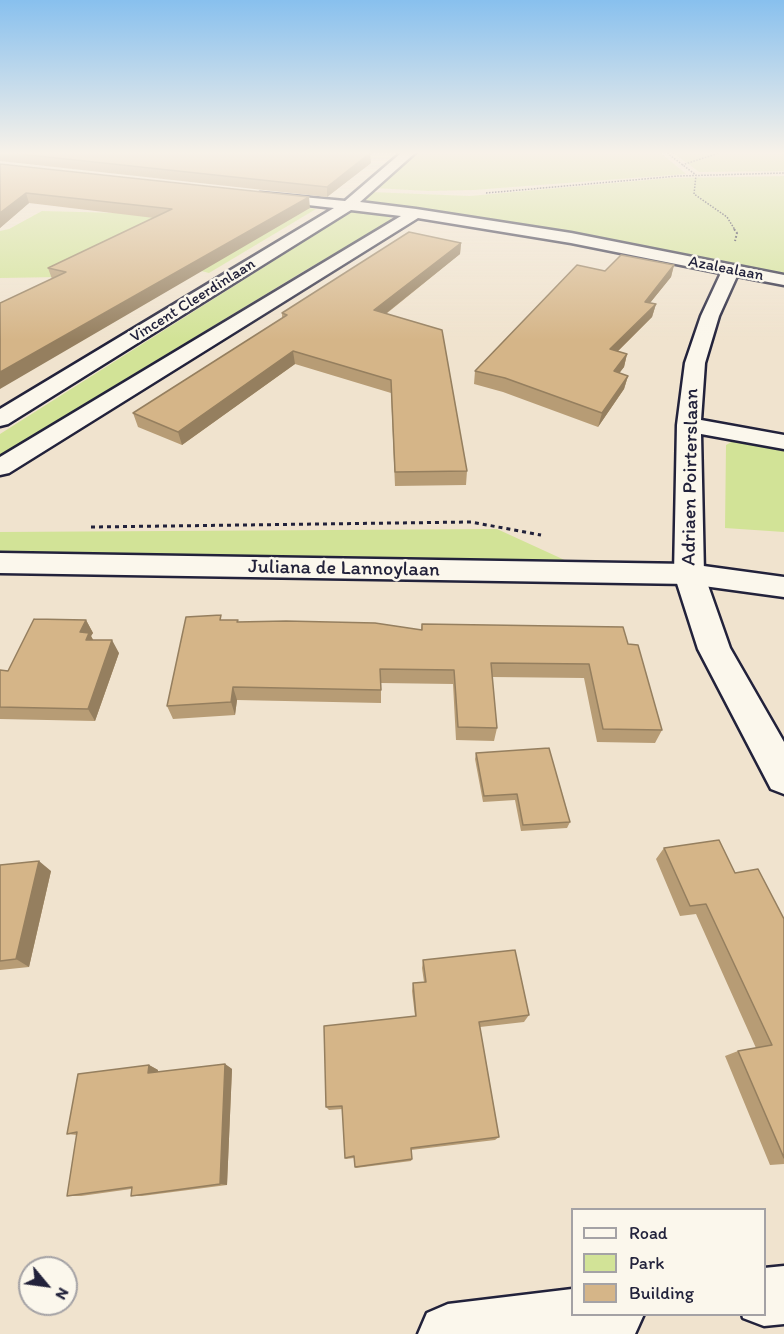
<!DOCTYPE html>
<html>
<head>
<meta charset="utf-8">
<style>
	body { margin:0 }
	#map { position:relative; width:784px; height:1334px; overflow:hidden; background:#f0e3ce; font-family:Itim,sans-serif }
	canvas { display:block }
	.legend { position:absolute; left:571px; top:1208px; width:195px; height:108px; box-sizing:border-box; background:#fbf7ec; border:2px solid #a4a2a5; margin:0; padding:8px 10px; list-style:none; font-size:18px; color:#22223b }
	.legend li { display:flex; align-items:center; gap:12px; height:30px }
	.legend b { width:30px; border:2px solid #a4a2a5 }
	.north { position:absolute; left:18px; top:1256px; width:60px; height:60px; box-sizing:border-box; background:#fbf7ec; border:2px solid #a4a2a5; border-radius:50%; rotate:119deg; font-size:16px; font-weight:700; line-height:24px; text-align:center; color:#22223b }
	.north::after { content:''; display:block; margin:auto; width:21px; height:27px; background:#22223b; clip-path:polygon(50% 0,100% 100%,50% 72%,0 100%) }
</style>
</head>
<body>
<div id="map">
<canvas width="784" height="1334"></canvas>
<ul class="legend">
<li><b style="height:8px;background:#fbf7ec"></b>Road</li>
<li><b style="height:16px;background:#d2e397"></b>Park</li>
<li><b style="height:16px;background:#d5b588"></b>Building</li>
</ul>
<div class="north">N</div>
</div>
<script>
const ctx = document.querySelector('canvas').getContext('2d');
ctx.lineJoin = 'round';
function fill(path, color) { ctx.fillStyle = color; ctx.fill(path, 'evenodd'); }
const shape = rows => new Path2D(rows.map(r => 'M' + r).join(''));
function strokePath(path, color, width, dash) { ctx.strokeStyle = color; ctx.lineWidth = width; ctx.lineCap = dash ? 'butt' : 'round'; ctx.setLineDash(dash || []); ctx.stroke(path); }
function drawText(font, color, halo, rows, align = 'center') {
  ctx.font = font + ' Itim,sans-serif'; ctx.lineWidth = 5; ctx.setLineDash([]); ctx.textBaseline = 'middle'; ctx.strokeStyle = halo; ctx.fillStyle = color; for (const [text, x, y, turn = 0] of rows) {
    ctx.save(); ctx.translate(x, y); ctx.rotate((+turn || 0) * Math.PI / 180); ctx.textAlign = isNaN(turn) ? turn : align; if (halo) ctx.strokeText(text, 0, 0); ctx.fillText(text, 0, 0); ctx.restore();
  }
}
fill(shape([
	[418,153,661,153,686,174,474,190,428,191,374,188],
	[673,153,784,153,784,171,699,172],
	[784,176,784,275,359,202,371,192,470,196,670,178],
	[221,196,316,209,209,273,161,261,62,277,0,278,0,231,9,229,42,211,119,213],
	[351,212,381,213,391,218,390,222,309,268,0,455,0,434],
	[733,441,784,451,784,532,725,528,726,445],
	[497,529,569,562,0,552,0,532]
]), '#d2e397');
const minor = shape([
	[401,153,415,153,360,202,416,209,571,233,784,275,784,285,737,276,719,316,705,363,701,420,784,435,784,449,701,434,704,574,730,648,784,742,784,794,771,789,698,649,674,574,677,425,685,363,701,316,721,273,571,243,418,218,9,473,0,475,0,457,401,216,351,210,8,424,0,426,0,409,334,208,265,200,258,196,260,193,345,201,401,153],
	[784,1266,784,1324,764,1326,743,1318,742,1314,764,1314,764,1268,784,1266],
	[572,1289,572,1314,644,1314,635,1334,418,1334,427,1313,448,1304,572,1289]
]);
const tertiary = shape([
	[0,553,689,564,784,577,784,597,689,584,0,573,0,553]
]);
strokePath(minor, '#22223b', 5);
strokePath(tertiary, '#22223b', 5);
strokePath(shape([
	[667,153,696,175,694,194,727,217,735,230],
	[682,165,719,153],
	[486,193,678,176,784,173]
]), '#22223b', 1.5, [1.5, 1.5]);
strokePath(shape([
	[734,229,737,233,735,241]
]), '#22223b', 2, [2, 2]);
strokePath(shape([
	[91,527,471,522,541,535]
]), '#22223b', 3, [4, 4]);
fill(minor, '#fbf7ec');
fill(tertiary, '#fbf7ec');
fill(shape([
	[0,153,370,153,371,163,327,197,0,161],
	[0,164,310,208,52,279,48,268,154,218,29,203,0,228],
	[461,243,460,254,386,314,467,471,466,485,395,486,391,393,295,364,182,445,138,427,133,413,282,318,282,313],
	[674,265,671,277,650,303,656,304,652,317,618,351,627,354,624,367,619,373,628,376,624,389,598,427,503,392,474,384,475,371,605,271],
	[86,620,93,633,91,636,93,640,119,653,95,721,0,719,0,670,8,671],
	[222,620,238,620,238,622,421,630,422,624,628,644,662,730,655,743,597,742,584,678,492,677,497,728,494,741,456,740,453,684,381,683,381,703,237,700,235,715,173,719,167,706],
	[476,753,570,822,567,828,521,831,515,800,483,802,475,759],
	[664,848,735,873,784,919,784,1164,770,1165,725,1056,738,1051,756,1048,696,914,680,916,656,859],
	[0,865,51,871,29,967,0,970],
	[423,960,529,1015,524,1022,480,1027,499,1137,495,1140,411,1150,412,1159,411,1161,356,1168,355,1167,354,1158,346,1159,345,1158,343,1109,329,1110,326,1107,415,1016,412,991,413,983,424,982,422,968],
	[225,1064,232,1069,227,1185,142,1196,131,1196,131,1189,81,1196,67,1196,77,1135,67,1134,149,1065,158,1070,158,1072]
]), '#b79c75');
fill(shape([
	[370,153,371,163,327,197,327,187],
	[26,193,29,203,0,228,0,213],
	[309,197,310,208,0,389,0,372],
	[461,243,460,254,374,323,374,310],
	[674,265,671,277,641,314,645,302],
	[656,304,652,317,607,362,610,349],
	[293,351,295,364,182,445,178,432],
	[627,354,624,367,611,384,614,371],
	[628,376,624,389,598,427,602,413],
	[86,620,93,633,91,636,96,645,93,653,80,632],
	[112,640,119,653,95,721,88,709],
	[233,687,237,700,235,715,231,702],
	[39,861,51,871,29,967,16,959],
	[225,1064,232,1069,227,1185,220,1184],
	[149,1065,158,1070,157,1078,148,1073]
]), '#957f5f');
const building = shape([
	[10,153,370,153,327,187,10,153],
	[0,164,309,197,0,372,0,303,66,272,48,268,172,209,26,193,0,213,0,164],
	[409,232,461,243,374,310,442,330,467,471,395,472,391,380,293,351,178,432,133,413,287,315,282,313,409,232],
	[621,255,674,265,645,302,656,304,610,349,627,354,614,371,628,376,602,413,505,378,475,371,577,265,605,271,621,255],
	[221,615,220,620,238,620,237,622,286,621,375,623,422,630,422,624,623,627,628,644,638,645,662,730,603,729,589,664,491,663,497,728,458,727,454,670,380,669,381,690,233,687,231,702,167,706,186,617,221,615],
	[34,619,86,620,80,632,89,633,86,640,112,640,88,709,0,707,0,670,8,671,34,619],
	[549,748,570,822,523,825,517,794,484,796,476,753,549,748],
	[719,840,735,873,758,869,784,919,784,1158,738,1051,772,1045,706,904,690,906,664,848,719,840],
	[39,861,16,959,0,961,0,865,39,861],
	[515,950,529,1015,479,1022,499,1137,411,1148,412,1159,355,1167,354,1156,345,1158,342,1106,326,1107,324,1026,416,1016,413,983,426,982,423,960,515,950],
	[225,1064,220,1184,131,1196,132,1187,67,1196,77,1132,67,1134,78,1074,149,1065,148,1073,225,1064]
]);
fill(building, '#d5b588');
strokePath(building, '#957f5f', 1.5);
const sky = ctx.createLinearGradient(0, 0, 0, 340);
sky.addColorStop(0, '#88c0ee');
sky.addColorStop(0.45, '#f8f2e9');
sky.addColorStop(1, '#f8f2e900');
ctx.fillStyle = sky;
ctx.fillRect(0, 0, 784, 340);
drawText('16px', '#22223b', '#fbf7ec', [
	["Azalealaan",726,269,11],
	["Vincent Cleerdinlaan",193,301,-32]
]);
drawText('20px', '#22223b', '#fbf7ec', [
	["Adriaen Poirterslaan",691,477,-89],
	["Juliana de Lannoylaan",344,569,1]
]);
</script>
</body>
</html>
